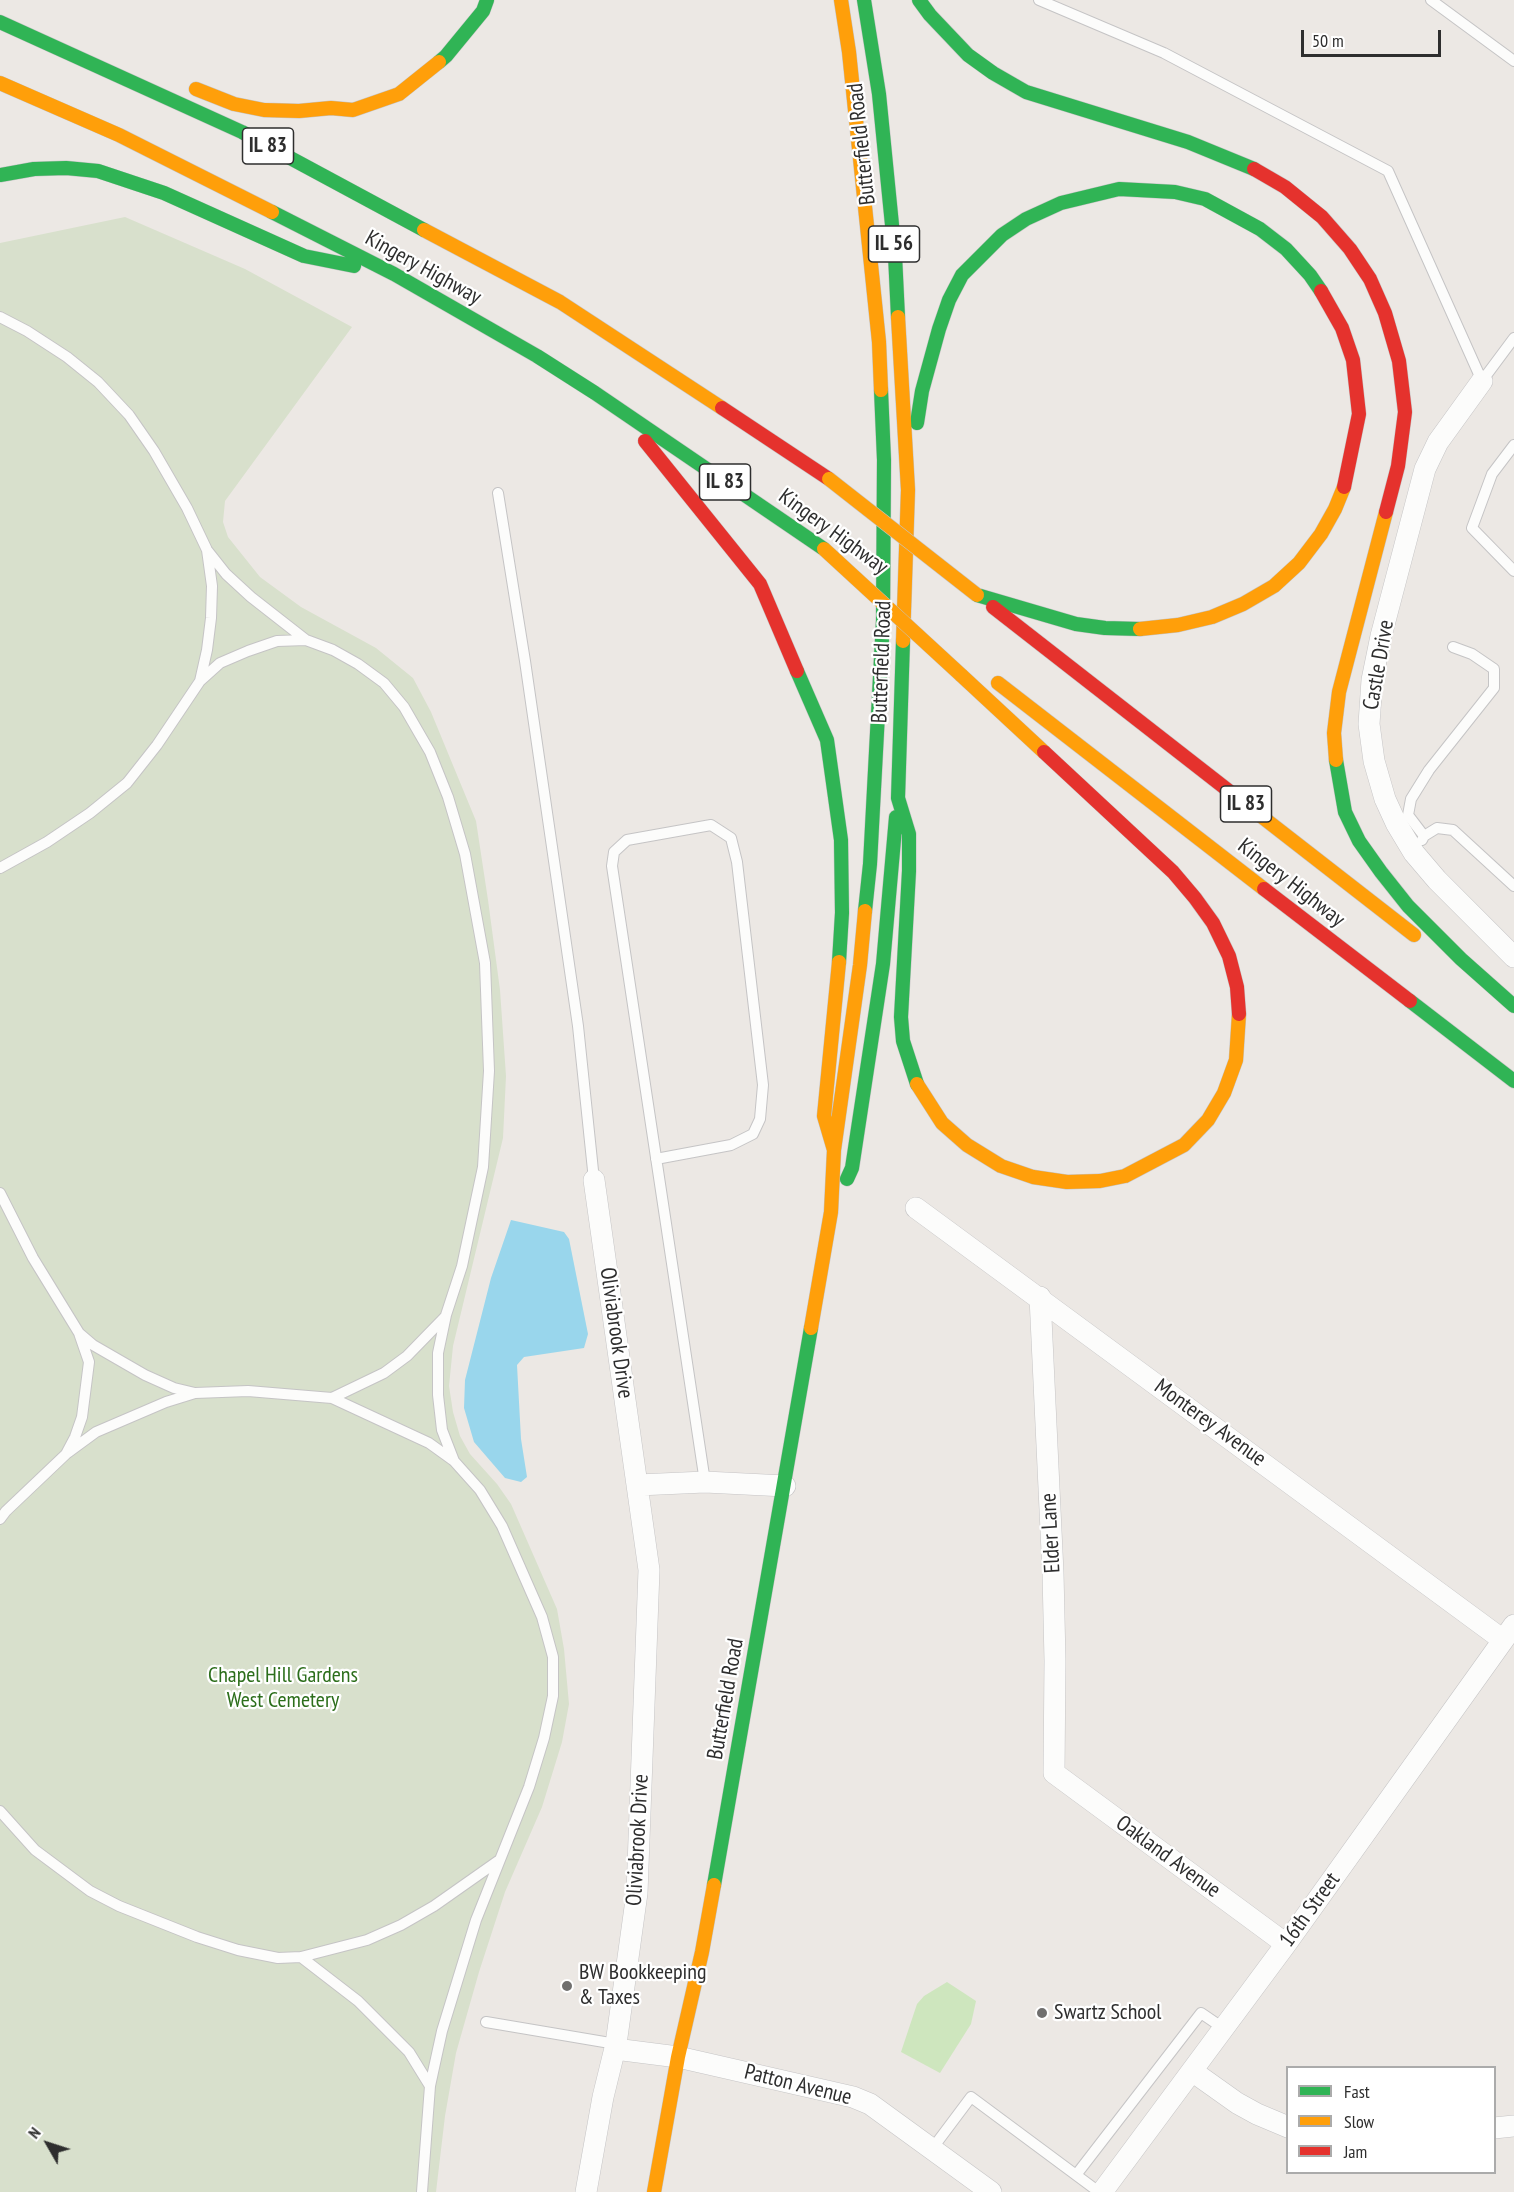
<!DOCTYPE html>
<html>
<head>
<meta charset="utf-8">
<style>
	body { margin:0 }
	#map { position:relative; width:1514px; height:2192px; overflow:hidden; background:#ece8e4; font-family:"PT Sans Narrow",sans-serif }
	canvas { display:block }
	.legend { position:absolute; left:1286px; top:2066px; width:210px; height:108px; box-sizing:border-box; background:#fff; border:2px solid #ababab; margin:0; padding:8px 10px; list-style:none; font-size:18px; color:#2e2e2e }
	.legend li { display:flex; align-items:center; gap:12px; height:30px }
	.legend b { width:30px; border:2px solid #ababab }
	.north { position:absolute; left:18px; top:2114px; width:60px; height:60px; -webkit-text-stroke:4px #fff; paint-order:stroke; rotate:309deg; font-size:16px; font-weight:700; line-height:24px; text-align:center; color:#2e2e2e }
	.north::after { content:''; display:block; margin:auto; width:21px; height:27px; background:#2e2e2e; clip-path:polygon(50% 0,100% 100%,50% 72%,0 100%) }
	.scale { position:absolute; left:1301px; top:30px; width:140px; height:27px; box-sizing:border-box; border:3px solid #2e2e2e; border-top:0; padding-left:8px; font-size:18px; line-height:21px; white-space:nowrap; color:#2e2e2e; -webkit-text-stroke:4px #fff; paint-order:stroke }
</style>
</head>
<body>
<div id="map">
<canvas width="1514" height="2192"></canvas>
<ul class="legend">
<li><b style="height:8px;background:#30b455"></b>Fast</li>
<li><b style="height:8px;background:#ff9f0a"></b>Slow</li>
<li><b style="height:8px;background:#e5322d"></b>Jam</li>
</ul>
<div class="north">N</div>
<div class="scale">50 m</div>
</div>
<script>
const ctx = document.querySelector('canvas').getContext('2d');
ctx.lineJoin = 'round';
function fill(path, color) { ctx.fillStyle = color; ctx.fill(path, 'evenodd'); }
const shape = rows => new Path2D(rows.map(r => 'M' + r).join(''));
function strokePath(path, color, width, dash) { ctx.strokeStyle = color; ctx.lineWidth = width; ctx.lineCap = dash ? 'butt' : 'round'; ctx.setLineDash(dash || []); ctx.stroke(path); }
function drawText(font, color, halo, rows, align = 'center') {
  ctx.font = font + ' "PT Sans Narrow",sans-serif'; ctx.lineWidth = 4.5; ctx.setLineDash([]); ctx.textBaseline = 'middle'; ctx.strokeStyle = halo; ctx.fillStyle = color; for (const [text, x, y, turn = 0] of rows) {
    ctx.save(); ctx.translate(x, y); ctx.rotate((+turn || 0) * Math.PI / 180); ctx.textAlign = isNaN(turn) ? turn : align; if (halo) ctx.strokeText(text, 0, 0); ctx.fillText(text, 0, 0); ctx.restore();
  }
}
fill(shape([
	[947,1982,976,2001,971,2024,940,2073,901,2052,917,2004,924,1996]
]), '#cee6be');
fill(shape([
	[125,217,245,269,352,327,225,501,223,522,228,537,260,577,301,607,376,648,413,678,431,712,476,821,488,900,500,990,506,1076,503,1138,453,1346,449,1386,453,1412,460,1436,470,1454,497,1484,511,1504,557,1609,564,1649,569,1704,562,1742,542,1807,505,1892,479,1972,456,2053,445,2116,436,2192,0,2192,0,243]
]), '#d8e0cc');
fill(shape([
	[511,1220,564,1232,569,1239,588,1334,584,1348,524,1357,517,1365,521,1439,527,1477,521,1482,505,1478,474,1442,464,1408,465,1380,491,1278]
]), '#99d6ec');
const lane = shape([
	[1039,0,1164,53,1388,171,1482,381,1514,338],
	[1431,0,1514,61],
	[0,317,27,331,67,357,98,382,129,415,154,451,187,508,207,550,226,574,251,597,306,640],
	[1514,445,1492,474,1472,528,1514,571],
	[498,493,525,661,578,1026,594,1180],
	[200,681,207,650,211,618,212,586,207,550],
	[1424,836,1408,815,1411,799,1429,770,1494,688,1494,669,1472,654,1453,647],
	[1422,840,1424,836,1437,828,1453,830,1514,886],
	[0,868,47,842,90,813,127,783,157,745,200,681,220,663,248,651,277,641,306,640,333,650,358,664,384,683,404,707,430,752,448,797,465,854,485,963,489,1071,483,1167,462,1266,446,1315,438,1353,438,1395,442,1430,454,1461,480,1490,502,1526,542,1617,553,1657,553,1696,544,1738,529,1787,476,1920,442,2031,430,2086,422,2192],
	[656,1159,731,1145,753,1134,760,1119,763,1085,737,862,731,838,711,825,627,840,614,852,612,866,705,1482],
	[0,1193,33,1258,79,1333,89,1362,82,1417,75,1437,66,1454,6,1511,0,1519],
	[79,1333,93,1345,145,1375,174,1388,195,1393],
	[332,1398,384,1373,407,1356,445,1317],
	[66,1454,96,1432,166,1402,195,1393,248,1391,332,1398,429,1443,454,1461],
	[0,1811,35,1850,90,1891,119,1906,197,1937,238,1950,278,1958,301,1957,367,1940,401,1925,434,1906,498,1861],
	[301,1957,358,2001,409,2052,430,2086],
	[486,2022,616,2044],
	[932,2149,971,2097,1099,2192],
	[1076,2175,1201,2013,1223,2028]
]);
const street = shape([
	[1482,381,1438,442,1425,469,1381,636,1372,680,1369,724,1374,761,1385,799,1396,823,1414,853,1437,880,1514,957],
	[916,1208,1503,1640],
	[1040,1297,1053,1573,1055,1661,1054,1773,1286,1944],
	[638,1485,705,1482,785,1486],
	[615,2049,678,2057,853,2097,870,2104,991,2192],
	[1192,2071,1237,2103,1257,2114,1288,2127],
	[1494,2128,1514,2126],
	[586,2192,603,2097,616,2044,637,1893,649,1570,594,1180],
	[1102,2192,1286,1944,1514,1625]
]);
const fast = shape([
	[864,0,879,94,895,255,898,317],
	[919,0,930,15,968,55,993,73,1026,92,1188,142,1254,169],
	[0,22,242,132,424,230],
	[439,62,446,56,483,11,487,0],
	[0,175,34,169,66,168,98,171,164,193,304,256,354,266],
	[272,212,394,274,537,356,595,393,824,549],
	[917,423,922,391,939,329,949,300,962,275,1002,235,1026,219,1061,203,1119,189,1175,192,1205,199,1260,229,1286,249,1310,275,1321,291],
	[977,595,1076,624,1105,628,1140,629],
	[903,641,898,798,909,834,909,871,901,1017,903,1041,917,1084],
	[797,671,827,740,841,840,842,913,839,962],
	[1336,760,1345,812,1359,841,1381,872,1408,906,1461,959,1514,1006],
	[865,911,870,864,883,620,884,460,881,390],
	[1410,1001,1514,1081],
	[847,1179,852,1168,883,964,896,817],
	[714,1885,811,1328]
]);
const slow = shape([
	[841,0,849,52,879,342,881,390],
	[0,83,119,135,272,212],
	[196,89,234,104,264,110,299,111,331,108,353,110,399,94,439,62],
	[424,230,560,302,722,408],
	[898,317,908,490,903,641],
	[1140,629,1178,625,1212,617,1243,604,1274,586,1299,563,1321,534,1335,509,1344,487],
	[961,675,1044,752],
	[998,683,1264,889],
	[1336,760,1334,733,1339,692,1386,512],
	[1252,809,1414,935],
	[917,1084,942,1123,967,1145,1001,1166,1033,1177,1067,1182,1100,1181,1125,1176,1184,1145,1208,1120,1224,1093,1236,1060,1239,1014],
	[834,1150,824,1116,839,962],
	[811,1328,831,1212,834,1150,860,965,865,911],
	[654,2192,678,2057,702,1952,714,1885]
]);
const jam = shape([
	[1254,169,1285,187,1322,217,1350,249,1370,279,1385,313,1399,361,1405,412,1398,466,1386,512],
	[1321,291,1342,328,1353,360,1359,414,1344,487],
	[722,408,829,479],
	[645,441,760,584,797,671],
	[993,607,1252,809],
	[1044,752,1173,872,1195,898,1213,923,1229,956,1237,987,1239,1014],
	[1264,889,1410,1001]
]);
strokePath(lane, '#c5c4c5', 12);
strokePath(street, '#c5c4c5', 22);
strokePath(fast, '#c5c4c5', 15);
strokePath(slow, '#c5c4c5', 15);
strokePath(jam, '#c5c4c5', 15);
strokePath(lane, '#fcfcfb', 10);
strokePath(street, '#fcfcfb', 21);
strokePath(fast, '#30b455', 14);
strokePath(slow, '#ff9f0a', 14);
strokePath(jam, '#e5322d', 14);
const slowBridge = shape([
	[829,479,977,595],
	[824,549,961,675]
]);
strokePath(slowBridge, '#c6c5c4', 15, []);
strokePath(slowBridge, '#ff9f0a', 14);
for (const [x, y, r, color] of [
	[567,1986,6,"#706f6e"],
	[1042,2013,6,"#706f6e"]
]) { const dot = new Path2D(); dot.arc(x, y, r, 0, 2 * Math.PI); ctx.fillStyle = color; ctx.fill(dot); strokePath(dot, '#fff', 2); }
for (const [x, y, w] of [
	[268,146,51],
	[894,244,51],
	[725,482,51],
	[1246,804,51]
]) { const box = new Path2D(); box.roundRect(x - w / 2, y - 18, w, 36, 4.5); ctx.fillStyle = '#fff'; ctx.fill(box); strokePath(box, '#2e2e2e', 1.5); }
drawText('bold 21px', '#2e2e2e', null, [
	["IL 83",268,146],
	["IL 56",894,244],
	["IL 83",725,482],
	["IL 83",1246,804]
]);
drawText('22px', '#2e2e2e', '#fff', [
	["Butterfield Road",862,144,-96],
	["Kingery Highway",423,268,29],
	["Kingery Highway",833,532,36],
	["Butterfield Road",882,662,-88],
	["Castle Drive",1379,665,-80],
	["Kingery Highway",1291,883,38],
	["Oliviabrook Drive",616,1333,82],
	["Monterey Avenue",1210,1423,36],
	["Elder Lane",1051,1533,-93],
	["Butterfield Road",726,1699,-80],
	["Oliviabrook Drive",638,1840,-87],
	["Oakland Avenue",1168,1857,36],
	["16th Street",1310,1910,-54],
	["Patton Avenue",798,2085,14]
]);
drawText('22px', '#2c6e1b', '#fff', [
	["Chapel Hill Gardens",283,1676],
	["West Cemetery",283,1701]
]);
drawText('22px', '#2e2e2e', '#fff', [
	["BW Bookkeeping",579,1973],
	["& Taxes",579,1998],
	["Swartz School",1054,2013]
], 'left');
</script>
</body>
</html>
